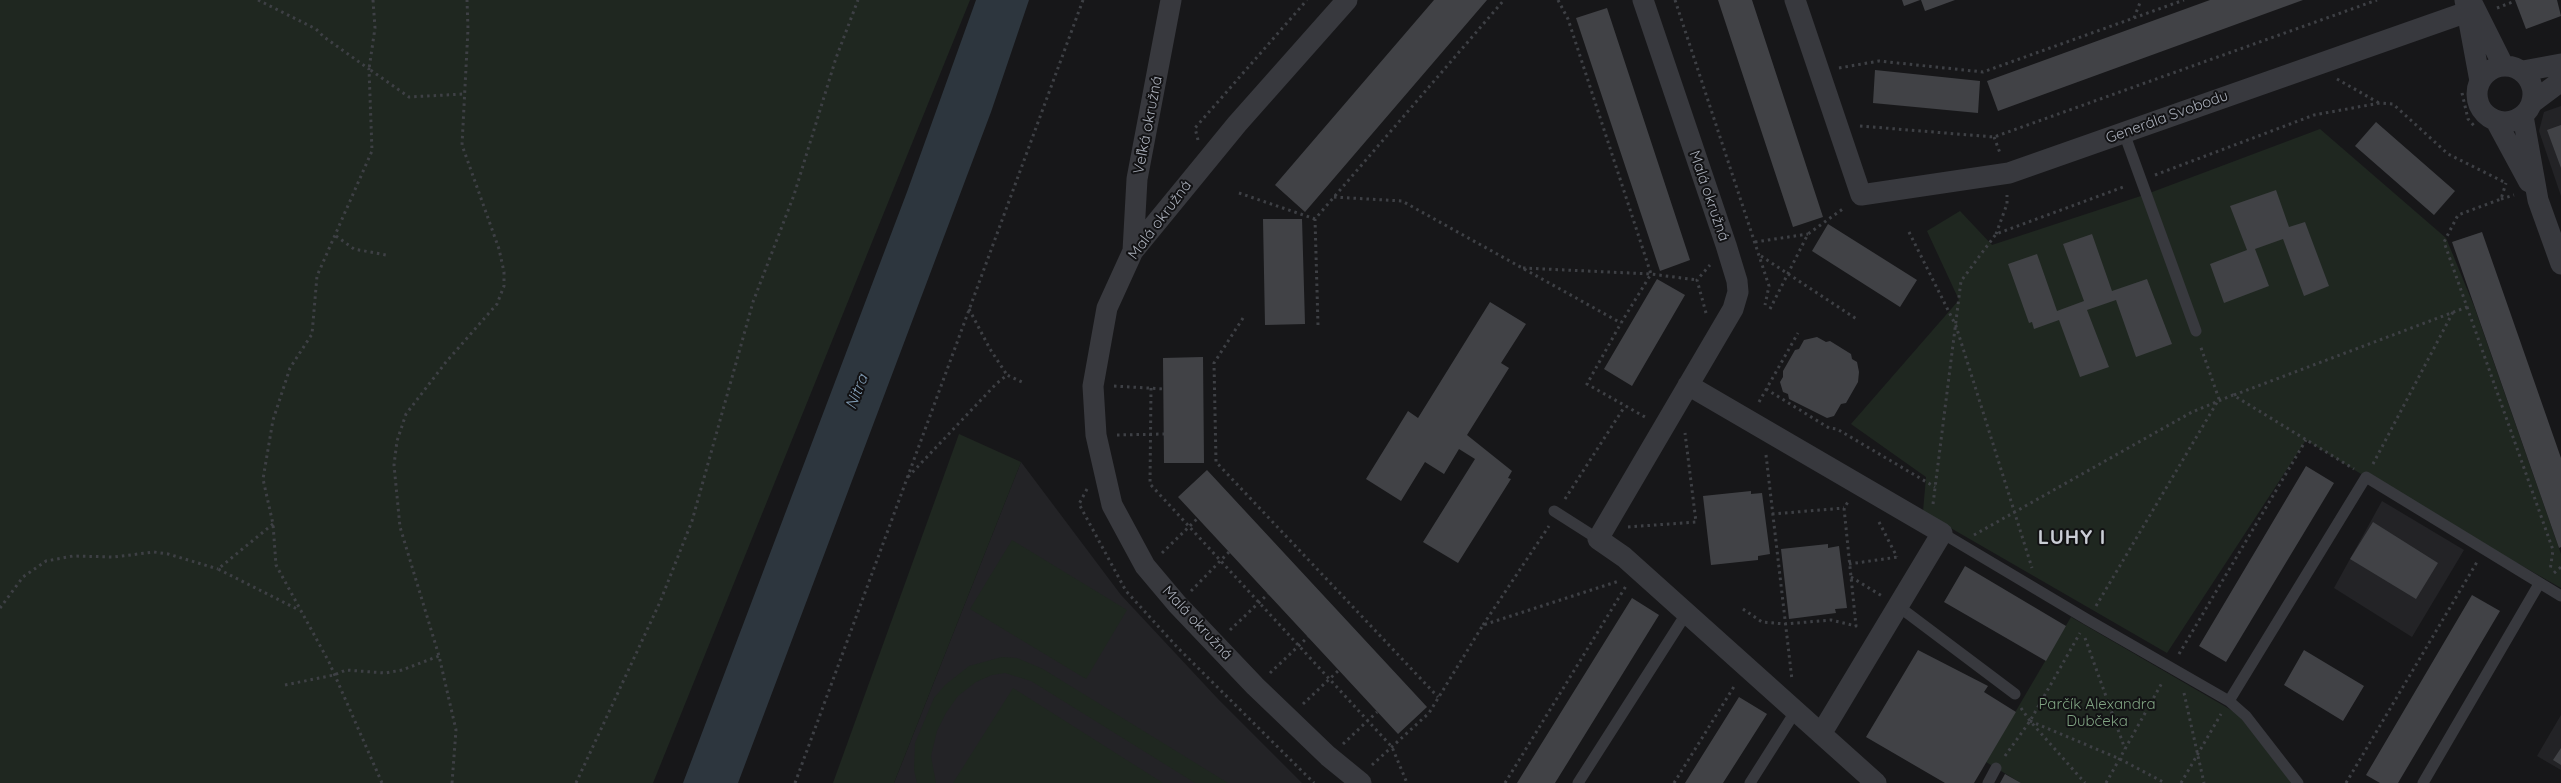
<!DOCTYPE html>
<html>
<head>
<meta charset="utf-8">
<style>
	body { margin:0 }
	canvas { display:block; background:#171719 }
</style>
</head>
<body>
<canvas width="2561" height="783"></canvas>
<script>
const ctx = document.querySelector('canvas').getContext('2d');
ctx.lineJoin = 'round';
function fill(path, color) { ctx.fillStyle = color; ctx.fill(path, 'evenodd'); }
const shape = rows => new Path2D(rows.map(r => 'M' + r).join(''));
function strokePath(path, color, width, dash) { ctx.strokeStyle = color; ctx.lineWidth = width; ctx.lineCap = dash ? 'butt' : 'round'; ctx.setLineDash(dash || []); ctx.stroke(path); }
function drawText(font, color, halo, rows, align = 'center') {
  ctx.font = font + ' Quicksand,sans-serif'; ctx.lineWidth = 4; ctx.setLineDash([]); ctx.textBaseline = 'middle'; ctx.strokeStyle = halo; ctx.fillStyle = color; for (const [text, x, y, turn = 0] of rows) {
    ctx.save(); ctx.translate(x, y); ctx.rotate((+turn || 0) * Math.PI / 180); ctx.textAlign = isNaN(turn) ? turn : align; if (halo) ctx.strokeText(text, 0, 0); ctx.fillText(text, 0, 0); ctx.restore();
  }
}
fill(shape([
	[2561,106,2561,196,2539,131,2544,112],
	[1021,462,1121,595,1218,699,1302,783,894,783],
	[2382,501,2464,550,2412,637,2334,588],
	[2561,715,2561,770,2537,756]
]), '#232326');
fill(shape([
	[0,0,970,0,653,783,0,783],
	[2320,129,2446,238,2474,306,2561,554,2561,588,2366,477,2306,440,2167,653,1923,512,1926,477,1851,424,1959,300,1927,231,1960,211,1992,245,2147,194],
	[959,434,1021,462,894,783,833,783],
	[1012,540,1127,610,1086,679,970,609],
	[2071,617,2238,714,2292,783,2021,783,1986,762],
	[1002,657,1017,658,1043,669,1228,783,1195,783,1031,681,1005,673,992,675,976,682,958,696,946,713,937,731,931,756,936,783,917,783,914,770,915,743,934,698,945,685,969,666],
	[1013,688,1163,783,953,783]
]), '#1f2720');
fill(shape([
	[976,0,1029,0,991,112,738,783,683,783,907,192]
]), '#2d363e');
fill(shape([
	[1434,0,1487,0,1305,212,1275,185],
	[1718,0,1752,0,1823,217,1793,227],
	[1902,0,1920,0,1904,6],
	[1921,0,1955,0,1925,11],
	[2210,0,2303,0,1998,111,1987,81],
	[2515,0,2557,0,2561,16,2526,29],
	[1607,8,1690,260,1660,271,1576,18],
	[1875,70,1980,81,1978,113,1873,103],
	[2376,122,2455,191,2434,215,2355,146],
	[2561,125,2561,168,2547,130],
	[2276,190,2289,227,2305,222,2329,286,2304,296,2283,239,2255,249,2269,286,2224,303,2210,264,2247,250,2230,206],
	[1263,219,1302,219,1305,324,1265,325],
	[1828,224,1917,280,1900,307,1812,251],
	[2482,232,2561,458,2561,547,2559,548,2452,242],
	[2092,234,2112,291,2147,279,2172,344,2136,357,2116,300,2087,310,2109,367,2080,377,2059,320,2034,329,2032,322,2029,323,2008,264,2037,254,2057,311,2084,301,2063,244],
	[1657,279,1685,295,1632,386,1604,369],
	[1490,302,1526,324,1501,363,1509,368,1467,435,1512,471,1508,478,1511,479,1458,563,1423,542,1475,459,1459,449,1444,474,1425,462,1401,501,1366,479,1408,411,1418,418],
	[1817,337,1826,342,1830,341,1851,354,1852,359,1857,362,1859,372,1858,382,1846,403,1841,404,1834,416,1827,418,1789,399,1788,394,1783,392,1780,382,1783,377,1783,371,1795,350,1799,349,1804,340],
	[1203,357,1204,463,1164,463,1163,358],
	[2306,466,2334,483,2226,662,2199,646],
	[1207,470,1427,707,1398,734,1178,497],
	[1751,491,1751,494,1762,493,1770,554,1758,556,1758,560,1711,565,1703,496],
	[2373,522,2438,563,2416,599,2350,559],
	[1828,544,1828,548,1839,546,1847,608,1835,609,1836,613,1789,619,1781,549],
	[1965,566,2066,626,2046,661,1944,602],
	[2472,595,2500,611,2398,783,2380,783,2366,775],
	[1632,598,1659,615,1555,783,1517,783],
	[1918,650,1988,686,1984,692,2016,712,1974,783,1945,783,1866,737],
	[2304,650,2364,686,2343,721,2284,685],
	[1739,697,1767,714,1723,783,1685,783],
	[2561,748,2561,765,2553,760],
	[2005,774,2021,783,2000,783]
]), '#414246');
strokePath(shape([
	[258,0,316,29,324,37,369,69,372,151,317,276,312,334,290,368,273,420,263,479,273,524,276,565,329,662,382,783],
	[373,0,375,28,369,69,409,97,464,94],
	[1558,0,1568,19,1651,274,1621,323,1587,384,1645,417],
	[1675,0,1769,286,1765,305],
	[2497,8,2515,1],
	[2134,18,2141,0],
	[1839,68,1879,61,1983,72,2184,0],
	[2337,79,2379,103],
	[2462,93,2468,119,2476,128],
	[1860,126,1994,137,2377,0],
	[1994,137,2000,153],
	[1198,140,1195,128,1307,0],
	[2155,175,2314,115,2380,103,2393,104,2448,154,2506,183],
	[1239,193,1315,219],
	[1334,197,1402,201,1621,323],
	[2501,199,2514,195],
	[1909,232,1956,326,2032,568],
	[1996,234,2007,204,2007,195],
	[336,236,354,249,386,255],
	[1755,242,1808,234],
	[1761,256,1858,320],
	[1523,268,1651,274,1697,280],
	[2467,307,2553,550,2550,571],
	[969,309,990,349,1007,375],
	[1770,309,1808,234,1844,208],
	[1706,313,1697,280,1710,265],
	[1243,318,1214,363,1216,462,1438,697],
	[1318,325,1315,219,1504,0],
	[1114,386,1164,389],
	[1151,388,1150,484,1392,747,1407,783],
	[1766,389,1829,428,1837,429,1935,487],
	[2234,395,2467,307,2444,242,2458,215,2501,199,2506,183],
	[1759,402,1798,333],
	[1117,435,1164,434],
	[1766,455,1792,680],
	[2373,464,2453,312],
	[908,477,996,384,1007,375,1022,382],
	[1087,489,1079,504,1126,591,1178,648,1314,783],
	[1565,499,1625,406],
	[1933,504,1961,281,1996,234,2126,186],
	[1772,514,1844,508],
	[1879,522,1897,557],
	[273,524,218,569,299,610],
	[1628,527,1696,522,1685,433],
	[1974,535,2192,412,2233,395,2354,469],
	[1162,553,1198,518],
	[1849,564,1898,557],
	[2554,573,2561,567],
	[1851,577,1882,596],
	[1191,591,1229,552],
	[2096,606,2219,399,2200,345],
	[0,608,23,577,46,561,73,556,114,557,154,552,168,554,218,569],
	[1743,609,1762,622,1785,624,1831,620,1856,626,1844,508,1848,502],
	[1483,625,1549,526],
	[1230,630,1268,594],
	[2085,638,2125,749],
	[2179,654,2306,440],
	[1270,673,1308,637],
	[285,685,334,675,346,670,385,673,402,670,439,656],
	[2184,693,2204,783],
	[1303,704,1339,670],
	[2021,708,2030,721,2085,783],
	[2030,721,2120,759,2165,783],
	[1343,744,1377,712],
	[2005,756,2030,721,2080,633],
	[1372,765,1429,713,1483,625,1619,581],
	[452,783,456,730,439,656,400,527,394,465,397,441,406,414,446,362,497,304,504,286,504,272,499,249,462,145,468,29,467,0],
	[576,783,660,602,692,521,753,302,794,195,836,58,858,0],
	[795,783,1083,0],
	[1505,783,1626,586],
	[1674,783,1735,685],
	[2106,783,2163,681],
	[2181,783,2221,714],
	[2346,783,2477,562]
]), '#3e4045', 3, [2.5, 4]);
strokePath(shape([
	[2124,133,2196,331],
	[1554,511,1598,539],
	[1942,533,2088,620,2229,701,2246,716,2298,783],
	[1898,606,2015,694],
	[2229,701,2366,477,2561,596],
	[1578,783,1686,614],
	[1750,783,1795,712],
	[1988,783,1996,768],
	[2423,783,2539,584]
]), '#38393e', 11);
strokePath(shape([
	[1347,0,1237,124,1133,251,1107,308,1093,386,1096,435,1112,505,1145,566,1177,604,1255,686,1328,756,1361,783],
	[1643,0,1726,245,1737,281,1738,292,1733,309,1598,539,1624,557,1876,783],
	[1795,0,1861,195,2009,173,2467,12],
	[2465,0,2480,81],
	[2473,5,2503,65],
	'2477 94a28 28 0 1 1 56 0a28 28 0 1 1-56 0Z',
	[2523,71,2561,64],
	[2533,102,2561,81],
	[2523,116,2538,200,2561,264],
	[2496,121,2529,182],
	[1133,251,1137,179,1171,0],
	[1688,385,1942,533,1821,734]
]), '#38393e', 21);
drawText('15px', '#a9aeb9', '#121214', [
	["Generála Svobodu",2167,117,-20],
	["Veľká okružná",1148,125,-79],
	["Malá okružná",1709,196,71],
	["Malá okružná",1160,220,-53],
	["Malá okružná",1197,623,47]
]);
drawText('15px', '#80a483', '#121214', [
	["Parčík Alexandra",2097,704],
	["Dubčeka",2097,721]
]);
drawText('italic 16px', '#819cb4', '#121214', [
	["Nitra",857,392,-69]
]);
ctx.letterSpacing = '1px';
drawText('bold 20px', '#cacdd5', '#121214', [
	["LUHY I",2072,538]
]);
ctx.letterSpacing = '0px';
</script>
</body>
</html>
